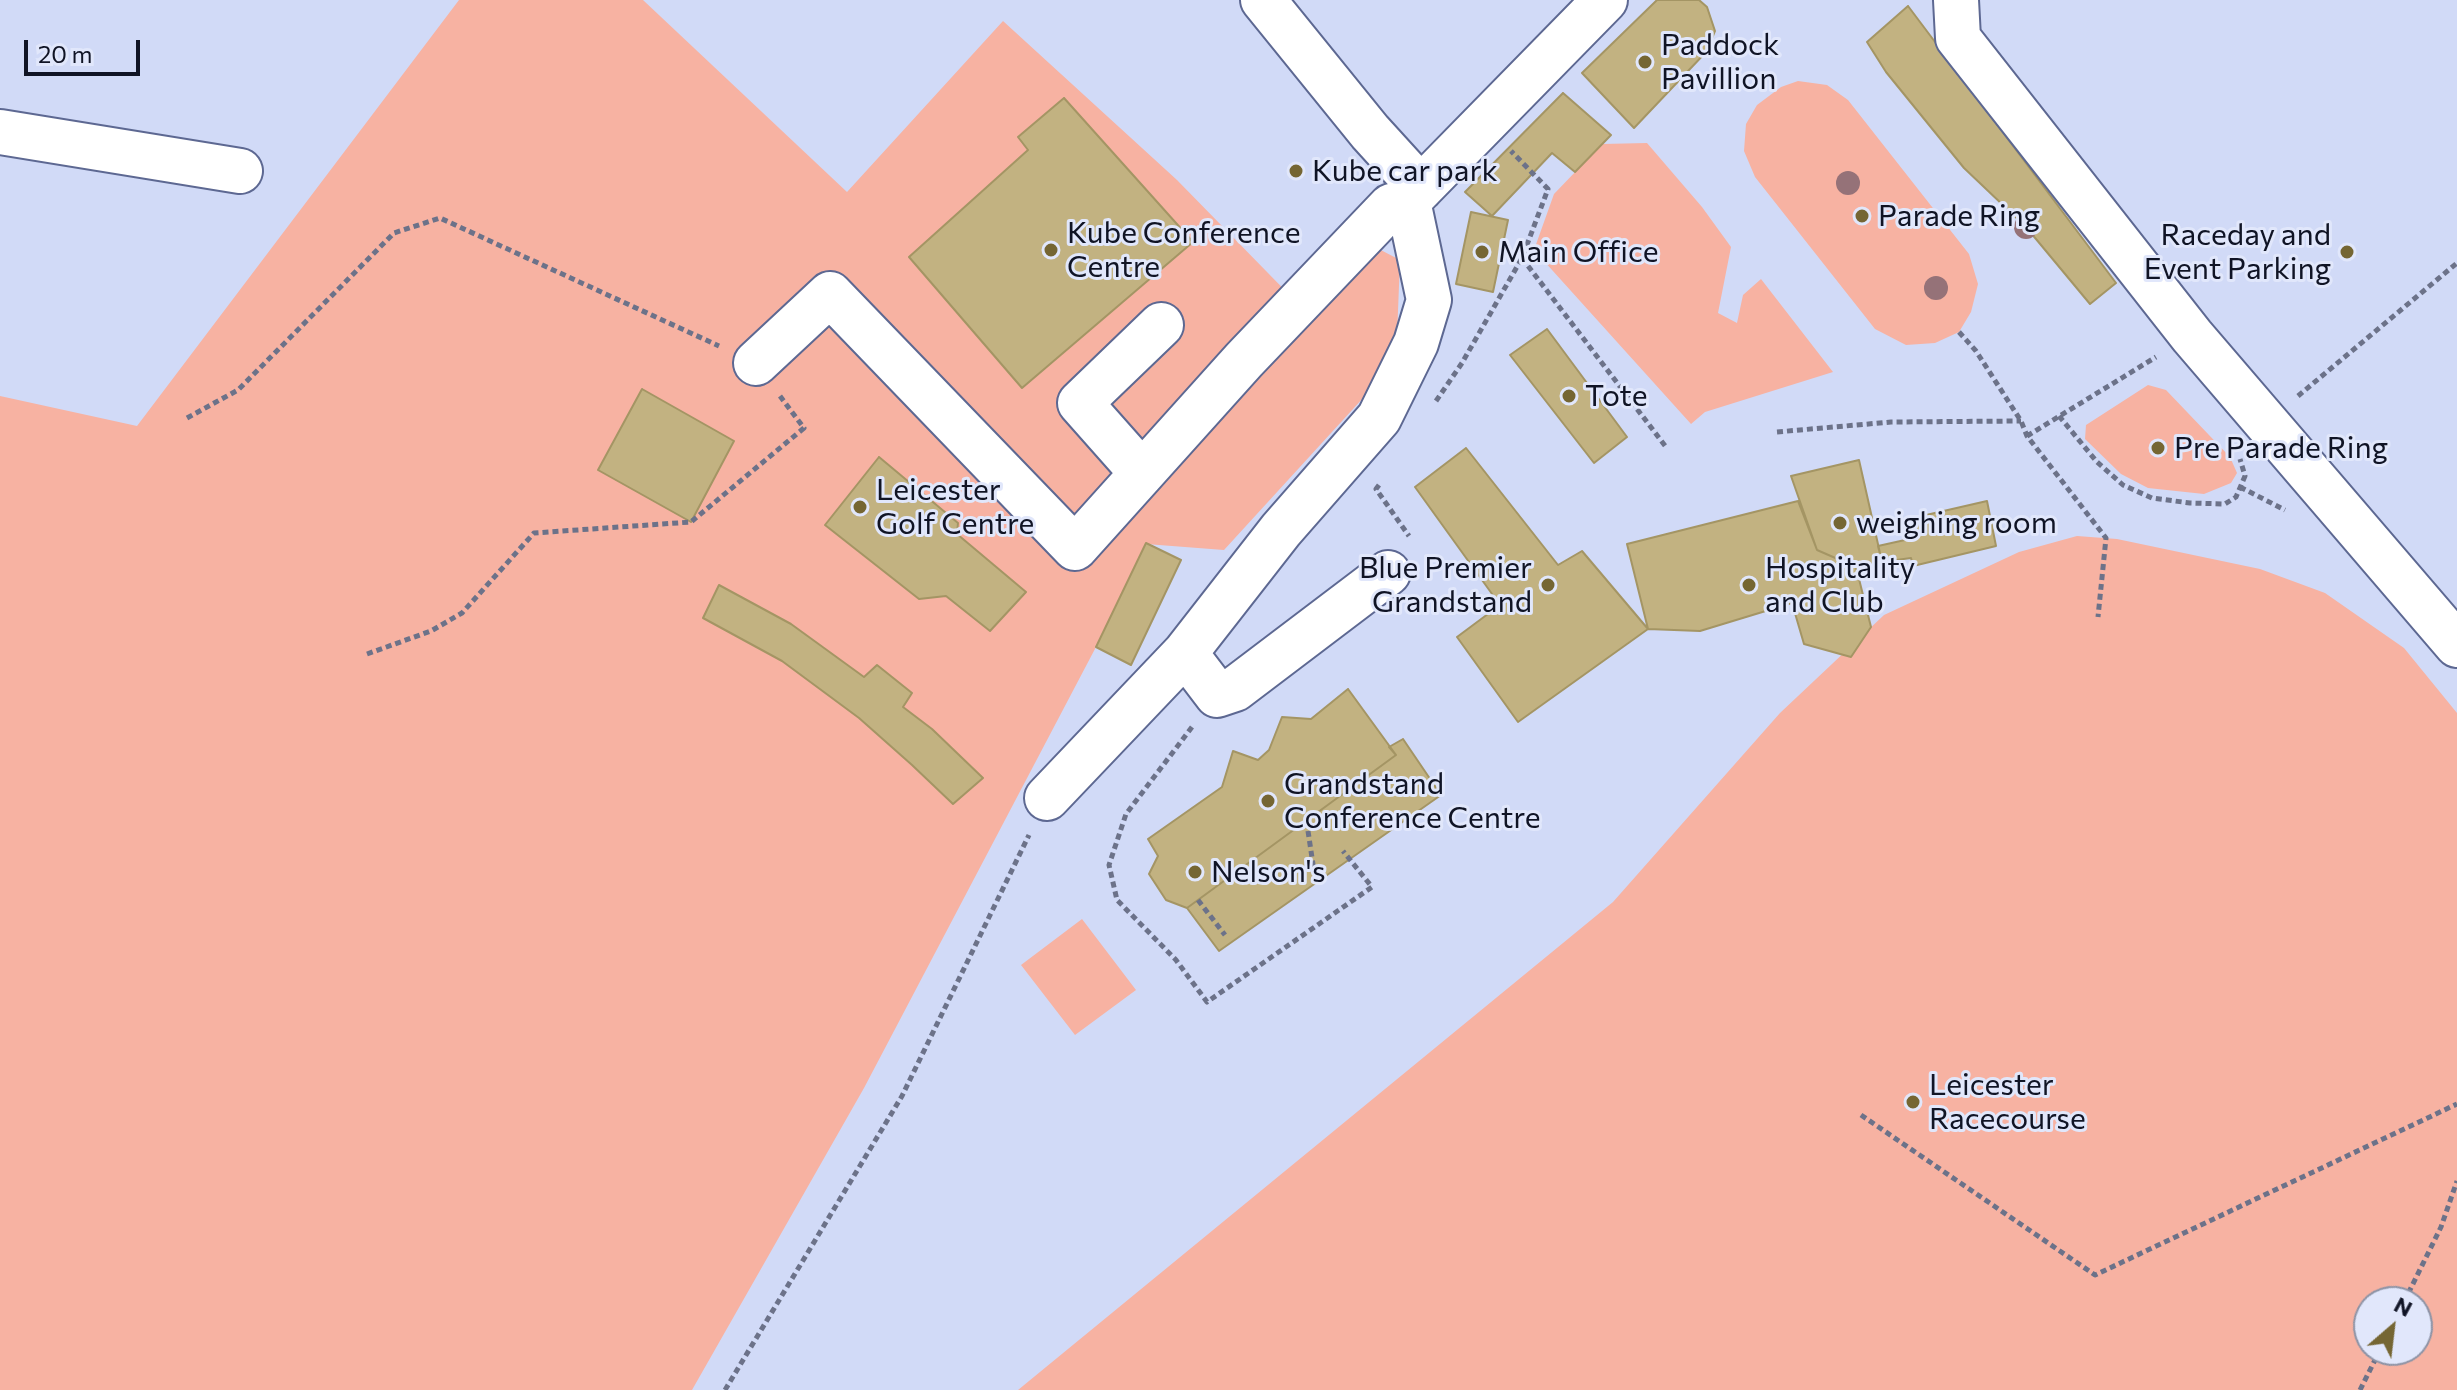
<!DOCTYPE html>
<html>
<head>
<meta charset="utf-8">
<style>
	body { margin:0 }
	#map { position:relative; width:2457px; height:1390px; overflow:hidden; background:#d1daf7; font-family:Commissioner,sans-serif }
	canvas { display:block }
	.north { position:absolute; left:2353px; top:1286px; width:80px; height:80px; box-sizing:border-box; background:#e1e7fb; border:2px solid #8d93a5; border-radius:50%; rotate:28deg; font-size:22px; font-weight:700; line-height:32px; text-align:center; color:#101425 }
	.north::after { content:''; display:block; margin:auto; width:28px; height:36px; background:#756633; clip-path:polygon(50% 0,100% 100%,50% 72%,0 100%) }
	.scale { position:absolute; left:24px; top:40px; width:116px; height:36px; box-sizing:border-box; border:4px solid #101425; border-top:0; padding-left:10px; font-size:24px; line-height:28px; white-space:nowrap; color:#101425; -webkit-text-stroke:6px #e1e7fb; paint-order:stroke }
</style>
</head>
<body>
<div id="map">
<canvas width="2457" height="1390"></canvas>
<div class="north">N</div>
<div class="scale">20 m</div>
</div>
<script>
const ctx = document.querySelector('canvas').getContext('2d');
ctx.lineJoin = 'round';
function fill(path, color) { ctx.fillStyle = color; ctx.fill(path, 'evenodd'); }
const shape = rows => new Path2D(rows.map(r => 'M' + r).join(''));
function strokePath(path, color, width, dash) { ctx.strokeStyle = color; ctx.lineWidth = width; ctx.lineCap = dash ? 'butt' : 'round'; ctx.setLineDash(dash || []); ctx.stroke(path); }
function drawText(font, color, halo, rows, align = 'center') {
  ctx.font = font + ' Commissioner,sans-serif'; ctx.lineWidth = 6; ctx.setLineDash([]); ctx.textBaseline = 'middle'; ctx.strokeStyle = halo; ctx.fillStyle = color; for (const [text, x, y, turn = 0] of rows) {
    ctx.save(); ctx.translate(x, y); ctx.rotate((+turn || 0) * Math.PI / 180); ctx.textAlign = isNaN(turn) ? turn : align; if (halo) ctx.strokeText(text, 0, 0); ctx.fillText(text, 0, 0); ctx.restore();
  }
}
fill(shape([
	[459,0,643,0,847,192,1003,21,1177,180,1313,319,1375,247,1400,260,1396,362,1224,550,1146,544,1096,647,864,1088,692,1390,0,1390,0,396,137,426],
	[1798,81,1827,85,1848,100,1969,254,1978,284,1971,312,1959,332,1935,343,1906,345,1875,329,1755,177,1744,151,1746,124,1757,105,1781,87],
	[1647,143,1702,207,1731,247,1718,313,1737,323,1743,295,1761,279,1833,372,1705,412,1691,424,1534,250,1554,194,1602,144],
	[2148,385,2166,390,2230,457,2237,473,2231,483,2204,494,2148,488,2121,474,2085,439,2086,425],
	[2077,536,2117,539,2260,569,2325,593,2404,648,2457,713,2457,1390,1018,1390,1613,902,1780,713,1884,615,2019,552],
	[2369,1302,2417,1302,2417,1350,2369,1350],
	[1082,919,1136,990,1075,1035,1021,965]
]), '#f7b2a2');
const building = shape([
	[1657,0,1699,0,1707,7,1715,31,1707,51,1634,128,1582,73,1657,0],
	[1908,6,2116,283,2090,304,2026,227,1964,168,1886,72,1867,42,1908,6],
	[1563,93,1611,135,1575,172,1552,153,1492,216,1465,192,1563,93],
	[1064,98,1193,242,1022,388,909,257,1028,150,1018,137,1064,98],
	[1471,212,1508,220,1493,292,1456,284,1471,212],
	[1547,329,1627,437,1594,463,1510,355,1547,329],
	[642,389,734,441,691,522,598,470,642,389],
	[1466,448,1558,565,1582,551,1648,629,1518,722,1457,637,1500,605,1415,487,1466,448],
	[879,457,958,523,957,534,1026,592,990,631,946,596,919,599,825,525,879,457],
	[1859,460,1882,562,1856,567,1817,550,1791,476,1859,460],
	[1798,501,1817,550,1856,567,1871,627,1851,657,1804,644,1792,603,1700,631,1648,629,1627,544,1798,501],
	[1987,501,1996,546,1913,566,1911,558,1882,562,1878,546,1905,540,1900,521,1987,501],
	[1146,543,1181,560,1131,665,1096,647,1146,543],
	[719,585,791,624,864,677,877,665,912,693,903,707,932,729,983,778,953,804,912,765,859,718,782,661,703,618,719,585],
	[1348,689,1396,755,1187,908,1166,900,1149,874,1158,856,1148,839,1222,787,1233,751,1258,760,1269,750,1282,717,1311,719,1348,689],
	[1403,739,1441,795,1219,951,1187,908,1396,755,1389,747,1403,739]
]);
fill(building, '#c2b281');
strokePath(building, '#a49564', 2);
const minor = shape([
	[1263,0,1370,132,1421,188],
	[1956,0,1958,38,2192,336,2457,645],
	[0,132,240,171],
	[756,363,830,294,1075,548,1244,360,1391,206,1408,201],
	[1142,473,1080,403,1161,325],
	[1185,653,1217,695,1235,689,1388,573],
	[1047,798,1185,653,1281,530,1379,418,1416,343,1429,300,1408,201,1605,0]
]);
strokePath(minor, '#5d6892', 48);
strokePath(shape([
	[1522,258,1666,447],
	[1959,332,1976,351,2021,421,2027,436,2106,538,2098,617],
	[2298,396,2457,263],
	[1436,401,1462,363,1522,258,1548,189,1511,151],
	[2059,416,2097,462,2123,485,2152,498,2190,503,2225,504,2236,497,2245,476,2240,459],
	[187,418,238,390,394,233,440,218,719,346],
	[1777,432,1891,422,2021,421],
	[2027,436,2156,357],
	[1379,485,1376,489,1409,536],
	[2240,487,2285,510],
	[367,654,431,631,462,613,534,533,691,522,804,428,780,396],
	[1192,727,1126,814,1109,865,1117,900,1176,960,1207,1002,1372,887,1343,851],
	[1308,831,1314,871],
	[1198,900,1225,935],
	[1861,1115,2095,1275,2457,1104],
	[2404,1302,2441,1227,2457,1181],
	[725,1390,902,1096,1029,835],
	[2360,1390,2380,1350]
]), '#6c7289', 5, [6, 4]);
strokePath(minor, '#fff', 44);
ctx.fillStyle = '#957278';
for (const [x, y] of [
	[1848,183],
	[2026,227],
	[1936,288]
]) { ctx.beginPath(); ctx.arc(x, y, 12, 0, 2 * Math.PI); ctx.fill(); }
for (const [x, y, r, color] of [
	[1645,62,8,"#756633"],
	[1296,171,8,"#756633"],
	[1862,216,8,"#756633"],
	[1051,250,8,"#756633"],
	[1482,252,8,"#756633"],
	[2347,252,8,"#756633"],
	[1569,396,8,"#756633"],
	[2158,448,8,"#756633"],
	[860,507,8,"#756633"],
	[1840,523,8,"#756633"],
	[1548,585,8,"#756633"],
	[1749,585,8,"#756633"],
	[1268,801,8,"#756633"],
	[1195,872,8,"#756633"],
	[1913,1102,8,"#756633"]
]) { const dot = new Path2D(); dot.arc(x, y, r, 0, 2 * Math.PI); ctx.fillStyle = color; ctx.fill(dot); strokePath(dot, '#e1e7fb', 3); }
drawText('30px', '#101425', '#e1e7fb', [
	["Paddock",1661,45],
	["Pavillion",1661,79],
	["Kube car park",1312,171],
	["Parade Ring",1878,216],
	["Kube Conference",1067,233],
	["Centre",1067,267],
	["Raceday and",2331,235,"right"],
	["Event Parking",2331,269,"right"],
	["Main Office",1498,252],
	["Tote",1585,396],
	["Pre Parade Ring",2174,448],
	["Leicester",876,490],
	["Golf Centre",876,524],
	["weighing room",1856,523],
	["Blue Premier",1532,568,"right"],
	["Grandstand",1532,602,"right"],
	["Hospitality",1765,568],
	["and Club",1765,602],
	["Grandstand",1284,784],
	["Conference Centre",1284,818],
	["Nelson's",1211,872],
	["Leicester",1929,1085],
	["Racecourse",1929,1119]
], 'left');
</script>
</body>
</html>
